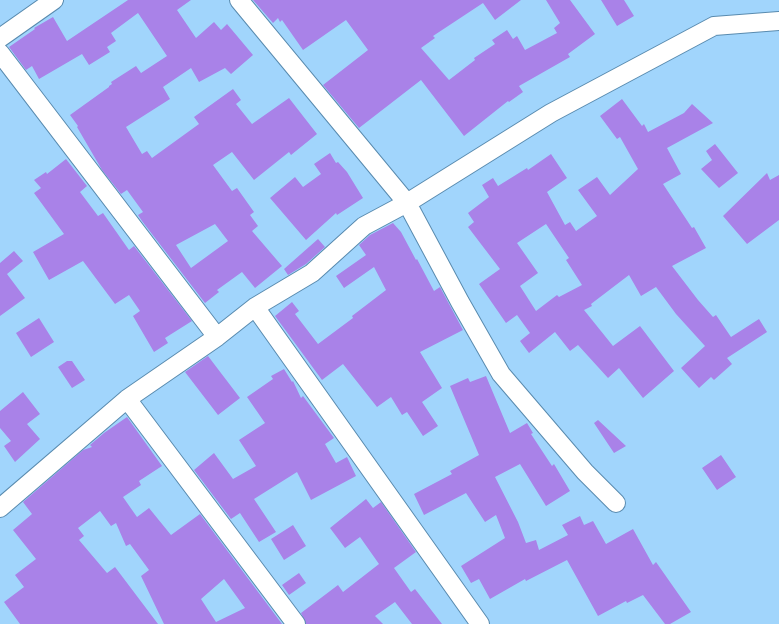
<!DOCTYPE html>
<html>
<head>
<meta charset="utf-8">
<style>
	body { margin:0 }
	canvas { display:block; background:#a1d5fc }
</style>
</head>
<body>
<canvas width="779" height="624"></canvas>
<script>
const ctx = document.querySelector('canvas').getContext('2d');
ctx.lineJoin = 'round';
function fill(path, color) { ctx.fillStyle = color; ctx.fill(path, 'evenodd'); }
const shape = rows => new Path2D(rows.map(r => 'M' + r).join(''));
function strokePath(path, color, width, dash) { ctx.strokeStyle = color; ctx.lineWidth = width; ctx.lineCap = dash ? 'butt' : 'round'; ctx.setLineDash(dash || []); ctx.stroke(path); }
fill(shape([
	[128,0,191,0,177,10,196,38,214,22,221,30,227,24,253,55,231,74,225,68,199,82,191,68,163,87,170,99,126,127,142,154,147,151,152,158,199,124,194,117,233,89,241,100,236,104,252,124,289,98,317,134,291,155,289,152,254,180,232,152,213,165,232,191,237,188,254,212,250,215,258,226,252,231,282,266,255,288,242,272,217,290,219,292,205,303,142,221,138,215,143,212,127,190,121,194,102,170,77,127,78,126,70,115,109,87,109,86,112,84,111,82,136,66,141,73,167,56,138,13,111,33,116,41,107,47,110,52,89,65,82,54,39,79,32,66,26,70,9,47,35,29,34,28,53,17,67,41],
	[215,224,228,241,191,268,176,245],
	[253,0,521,0,495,20,483,3,433,36,435,38,421,48,449,80,475,60,474,58,495,44,492,40,507,30,513,39,517,36,525,50,557,33,554,28,560,23,546,0,570,0,595,34,568,54,570,57,519,86,523,92,509,102,508,101,464,136,421,80,359,128,323,85,368,50,346,20,303,50,282,20,280,22,278,18,273,23],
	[601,0,624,0,634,16,617,26],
	[622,99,642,126,644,124,648,132,684,113,692,104,713,123,667,148,681,174,663,184,692,228,694,227,706,248,672,266,698,300,713,317,716,315,731,337,759,319,767,332,727,358,732,364,714,380,711,377,699,388,681,368,705,346,676,314,656,287,641,296,629,275,591,304,592,306,584,310,613,346,640,326,674,371,643,398,619,368,608,378,578,345,570,351,555,332,529,353,520,341,530,333,517,315,506,323,479,284,500,269,468,227,474,222,468,213,489,197,482,185,493,178,498,186,527,168,528,170,551,154,567,178,547,192,565,225,570,222,576,231,597,216,578,190,597,177,610,195,638,169,620,137,617,139,600,116],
	[546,224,569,258,566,260,582,285,559,297,557,295,536,311,520,286,538,273,517,243],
	[715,144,738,173,719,188,701,169,712,160,706,151],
	[330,153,336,163,338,162,347,172,363,198,337,215,336,213,306,240,270,198,295,177,303,187,321,174,314,164],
	[66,159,87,186,80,192,98,216,103,213,129,250,134,246,192,321,165,338,168,343,154,352,133,316,140,311,129,295,115,304,83,261,49,280,33,252,64,234,34,193,41,188,34,180,46,172,47,174],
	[767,173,770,180,779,175,779,220,747,244,723,216],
	[393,223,401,232,416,260,417,259,434,291,440,287,463,330,420,352,442,388,422,402,438,426,423,436,407,412,402,415,391,397,377,407,343,364,322,380,275,316,292,302,299,311,295,314,318,344,353,318,352,316,386,290,374,267,344,288,336,276,366,255,359,245,370,235],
	[318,239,325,247,306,264,288,275,284,269],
	[14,251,23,261,7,274,25,298,0,316,0,263],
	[39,318,54,342,31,357,16,333],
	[208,356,240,398,218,415,185,372],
	[67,361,72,361,85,380,72,388,58,367],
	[284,369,292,382,293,381,301,398,303,396,334,438,325,444,336,463,347,457,356,476,311,500,297,472,254,499,276,532,259,542,240,513,231,519,194,470,214,453,233,479,256,466,239,440,265,423,247,397,273,379,271,376],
	[486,376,510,433,527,423,533,433,531,434,552,466,554,464,570,491,546,506,520,464,495,477,518,522,526,543,536,540,539,550,568,535,562,525,580,516,584,525,593,521,606,544,633,529,653,565,656,562,691,612,670,624,665,624,643,595,627,603,626,601,598,616,567,560,526,581,525,579,490,599,479,579,471,583,461,566,505,538,496,515,485,522,466,493,424,515,414,494,452,474,450,471,479,455,450,386,468,378,470,382],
	[23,392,40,414,27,424,40,439,15,462,4,446,11,441,0,428,0,411],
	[127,417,162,466,139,481,141,485,123,497,137,517,149,508,171,535,200,514,282,624,164,624,141,576,149,570,130,544,126,546,116,523,111,526,100,511,78,528,84,536,79,540,107,573,115,567,158,624,20,624,4,602,24,587,15,575,36,559,13,530,32,514,23,502,83,450,92,447,90,445,104,433],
	[224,579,245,608,216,622,201,599],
	[598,420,626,446,614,453,594,423],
	[721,455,736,477,717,490,702,468],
	[366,499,373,508,381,502,416,552,394,568,411,592,415,589,442,624,412,624,395,602,375,616,383,624,306,624,301,613,338,585,343,592,379,564,360,537,345,548,330,528],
	[293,525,306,546,284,560,271,539],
	[299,573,306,583,289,595,282,585]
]), '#a982e8');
const minor = shape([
	[239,0,407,203,460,302,501,374,585,472,616,503],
	[0,38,54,0],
	[0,53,217,337],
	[255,307,480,624],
	[127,399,296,624],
	[0,508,127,399,217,337,255,307,312,273,364,226,407,203,551,113,714,26,779,21]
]);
strokePath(minor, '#598baf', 20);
strokePath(minor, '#fff', 18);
</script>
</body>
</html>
